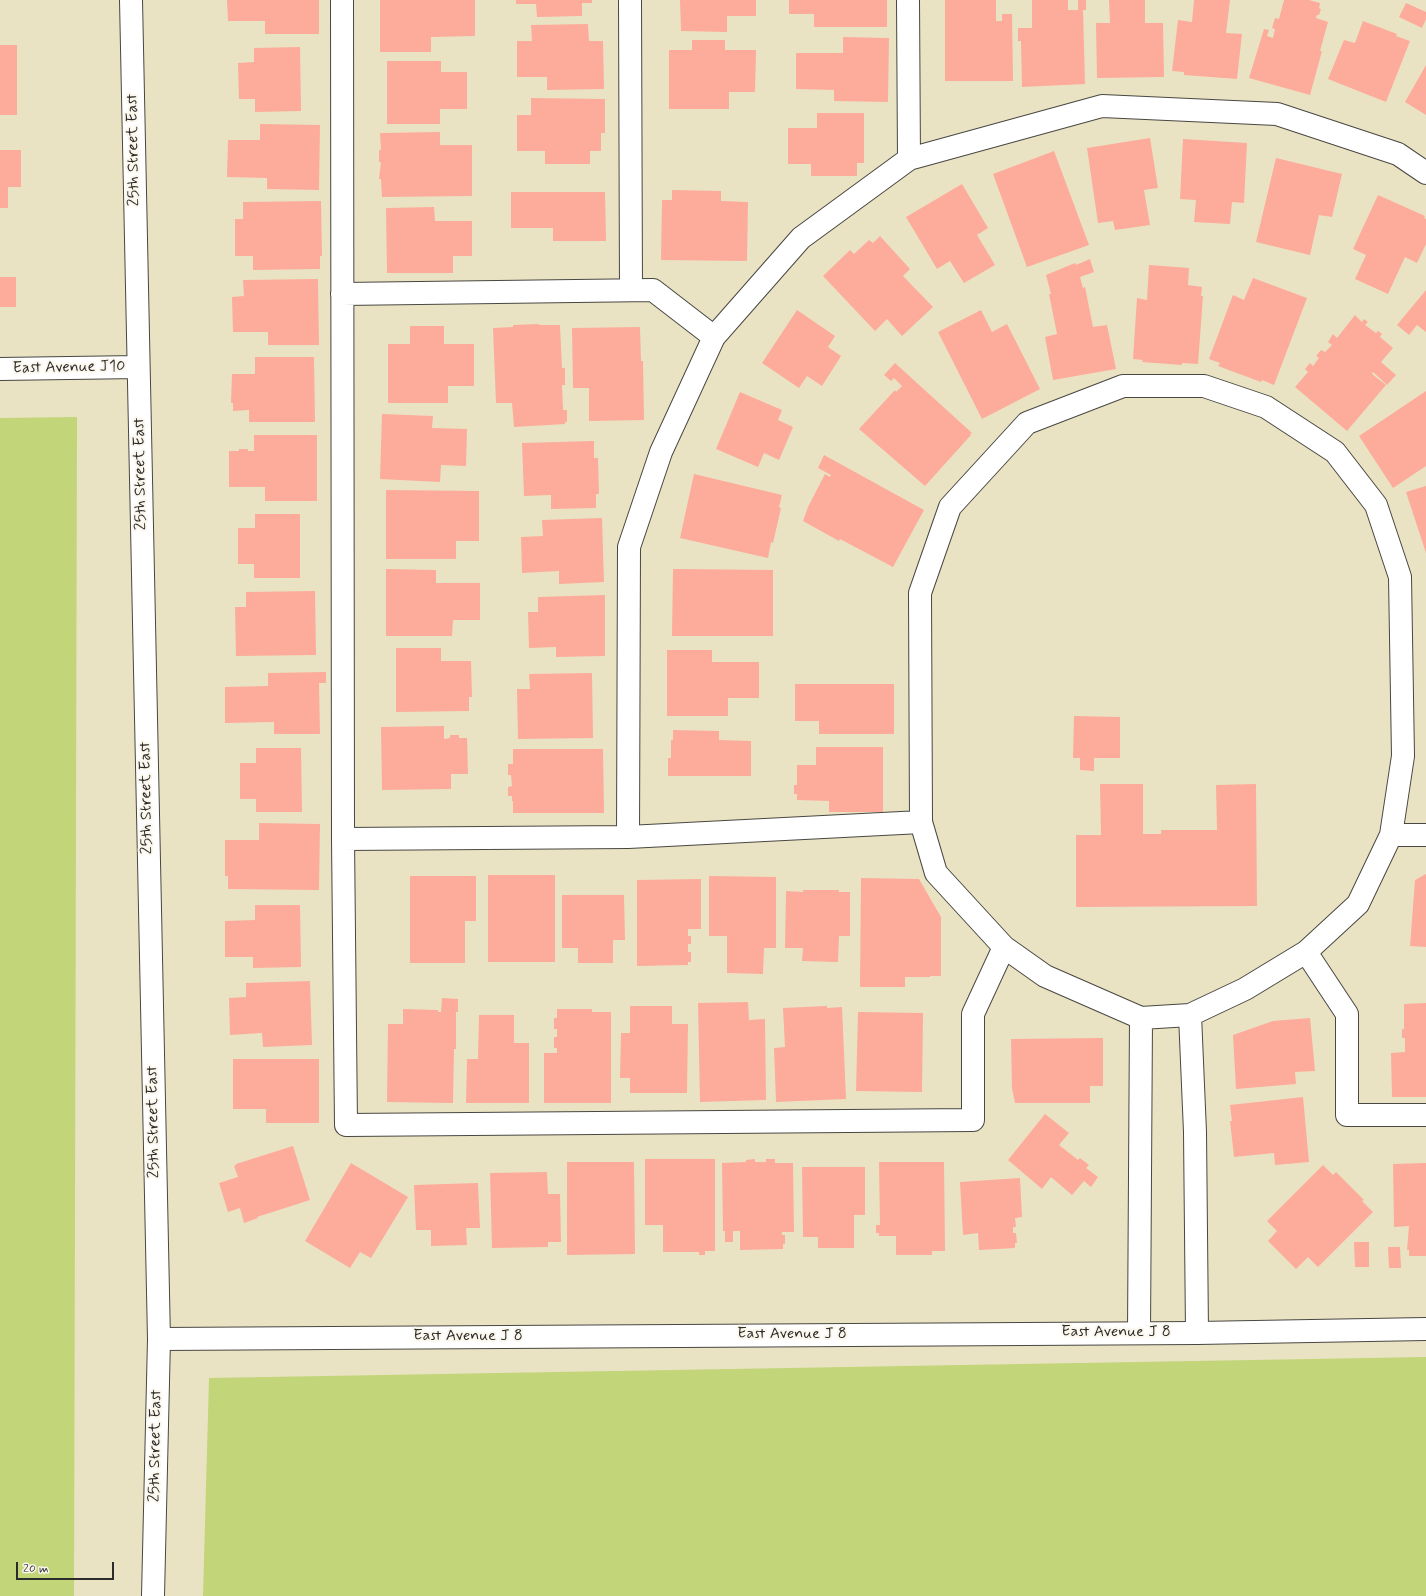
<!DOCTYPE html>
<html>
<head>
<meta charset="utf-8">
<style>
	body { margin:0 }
	#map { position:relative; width:1426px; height:1596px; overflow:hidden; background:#eae3c3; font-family:Mynerve,sans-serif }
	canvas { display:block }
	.scale { position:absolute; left:16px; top:1562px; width:98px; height:18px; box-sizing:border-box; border:2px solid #2b2b2b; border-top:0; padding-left:5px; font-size:12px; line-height:14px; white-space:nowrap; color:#2b2b2b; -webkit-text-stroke:3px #fbf7ec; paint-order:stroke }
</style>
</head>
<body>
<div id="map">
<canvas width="1426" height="1596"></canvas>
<div class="scale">20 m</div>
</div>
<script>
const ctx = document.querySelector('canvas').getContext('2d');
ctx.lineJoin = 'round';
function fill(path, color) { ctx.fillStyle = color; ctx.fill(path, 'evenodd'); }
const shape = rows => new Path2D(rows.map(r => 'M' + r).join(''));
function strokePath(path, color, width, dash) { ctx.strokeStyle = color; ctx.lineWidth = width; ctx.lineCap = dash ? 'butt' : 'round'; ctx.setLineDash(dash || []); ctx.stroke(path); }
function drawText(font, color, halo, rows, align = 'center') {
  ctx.font = font + ' Mynerve,sans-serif'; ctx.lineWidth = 4; ctx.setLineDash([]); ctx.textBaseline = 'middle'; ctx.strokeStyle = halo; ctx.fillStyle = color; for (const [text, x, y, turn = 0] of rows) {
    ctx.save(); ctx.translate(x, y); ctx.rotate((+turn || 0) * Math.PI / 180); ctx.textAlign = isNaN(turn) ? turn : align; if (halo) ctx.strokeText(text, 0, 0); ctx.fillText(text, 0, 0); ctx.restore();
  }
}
fill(shape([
	[77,417,74,1596,0,1596,0,418],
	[1426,1357,1426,1596,203,1596,209,1378]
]), '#c2d578');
fill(shape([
	[227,0,319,0,319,34,265,34,265,21,228,21],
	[380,0,475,0,475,36,431,37,431,52,380,52],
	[516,0,592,0,592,3,582,3,582,16,537,17,536,4,516,4],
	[680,0,756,0,756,16,727,16,727,32,681,31],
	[789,0,887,0,887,27,814,27,814,14,789,14],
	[945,0,996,0,996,21,1002,21,1002,14,1012,14,1013,81,945,81],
	[1032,0,1068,0,1068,10,1078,10,1078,0,1086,0,1086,10,1083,10,1085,84,1022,87,1021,41,1018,41,1018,28,1032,28],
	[1109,0,1145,0,1145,23,1163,23,1164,77,1097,78,1096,23,1110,23],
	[1194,0,1230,0,1226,33,1242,34,1237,79,1184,75,1184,72,1172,71,1178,20,1192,22],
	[1284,0,1309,0,1320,3,1319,8,1321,9,1319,15,1317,15,1316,18,1328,22,1320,51,1322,51,1310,95,1249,78,1264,29,1269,30,1267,36,1273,38,1275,29,1272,28,1275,18,1279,19],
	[1406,3,1426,12,1426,19,1422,28,1399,17],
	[1363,21,1397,34,1396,36,1410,41,1386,102,1328,79,1344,40,1355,43],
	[588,24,589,41,603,41,604,89,547,90,547,77,517,77,517,41,532,41,531,25],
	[843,37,889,38,888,102,834,101,834,90,796,89,796,53,843,53],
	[692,40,725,40,725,50,756,50,755,92,729,92,729,109,669,109,669,50,692,50],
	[0,45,17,45,17,115,0,115],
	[300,47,301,111,255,112,255,99,239,99,238,63,254,62,254,48],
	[387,61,441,61,441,72,467,72,467,109,440,109,440,124,387,124],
	[1426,65,1426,115,1405,102],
	[531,98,605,99,605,133,601,133,601,151,590,151,590,164,545,164,545,151,517,151,517,115,531,115],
	[817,113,864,113,864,163,857,163,857,176,811,176,811,164,788,164,788,128,817,128],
	[260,124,320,125,319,190,267,189,267,178,227,177,228,140,260,140],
	[440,132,440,145,472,145,472,196,382,197,381,179,379,179,381,162,379,162,379,150,381,150,380,133],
	[1150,138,1158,188,1144,190,1150,225,1115,230,1113,221,1098,223,1087,148],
	[1183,139,1247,143,1244,203,1232,202,1230,224,1194,222,1196,200,1180,199],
	[0,150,21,150,21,187,8,187,8,208,0,208],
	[1054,151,1089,245,1027,267,993,174],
	[1276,158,1342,174,1332,217,1319,215,1310,255,1256,242],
	[962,184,988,228,977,235,995,265,964,283,950,261,937,269,906,217],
	[672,190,721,191,721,201,748,202,747,261,661,260,662,200,672,200],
	[511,192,605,192,606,241,553,241,553,228,511,228],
	[1378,195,1425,216,1424,218,1426,219,1426,244,1417,263,1405,257,1388,294,1355,279,1366,255,1353,249],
	[321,201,322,256,320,256,320,269,253,270,253,256,235,256,235,219,243,219,243,202],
	[434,207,435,221,472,221,472,256,453,256,453,273,387,273,386,208],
	[880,236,910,269,903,276,933,307,902,336,887,319,875,331,823,276,850,250,854,254,869,240,873,243],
	[1090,259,1094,272,1080,277,1083,288,1085,287,1093,327,1107,325,1116,369,1053,380,1045,337,1057,334,1049,294,1051,294,1046,275,1075,263,1076,265],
	[1149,265,1189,268,1188,285,1202,287,1201,296,1203,296,1198,364,1182,363,1182,365,1142,362,1143,360,1133,359,1137,298,1147,300],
	[0,277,16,277,16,307,0,307],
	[1253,278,1307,298,1274,385,1262,380,1261,382,1218,366,1220,363,1209,359,1233,295,1244,300],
	[318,279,319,345,268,345,268,332,233,332,232,297,244,296,243,280],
	[1426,290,1426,332,1417,325,1409,335,1397,325],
	[797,310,835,336,828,347,841,356,822,386,807,376,799,388,762,363],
	[981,310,992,332,1007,324,1040,389,982,419,938,332],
	[1355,315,1362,322,1364,319,1368,322,1365,325,1376,333,1378,331,1382,334,1380,337,1393,348,1381,362,1396,375,1387,385,1373,372,1372,374,1386,385,1347,431,1295,387,1308,372,1305,369,1310,363,1313,366,1319,358,1316,356,1321,350,1325,352,1332,345,1328,342,1333,334,1337,338],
	[539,324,539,325,560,325,562,368,565,368,565,385,562,385,563,410,567,410,567,422,565,422,565,424,514,427,512,403,496,403,493,328,513,327,513,325],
	[410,326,444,326,444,344,474,344,474,386,448,386,448,403,388,403,388,344,410,344],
	[640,327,641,361,643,361,644,420,589,421,589,388,573,388,572,328],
	[255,357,314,357,315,422,249,422,249,410,233,411,233,403,231,403,232,374,255,374],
	[895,363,972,433,970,434,971,435,925,486,859,429,895,390,896,392,902,386,894,378,891,381,884,375],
	[1426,391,1426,466,1393,488,1359,436],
	[740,392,782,410,778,420,793,427,779,460,764,453,758,467,716,449],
	[382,414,433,416,432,428,467,429,466,466,441,465,440,482,380,479],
	[254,435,317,435,317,501,265,501,265,487,229,487,229,451,239,451,239,449,248,449,248,451,254,451],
	[594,441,594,458,598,458,599,494,596,494,596,508,551,509,551,495,524,496,522,443],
	[824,455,924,510,893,567,840,539,839,541,803,521,808,507,825,474,830,477,831,475,818,468],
	[694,474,782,495,779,507,781,508,773,543,771,542,768,558,680,538],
	[1426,486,1426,553,1406,492],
	[386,490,479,491,479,541,456,541,456,559,386,559],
	[255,514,300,514,300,578,254,578,254,564,238,564,238,528,255,528],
	[602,518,604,582,559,584,559,571,522,573,521,537,543,536,542,520],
	[386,569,436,570,436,583,480,583,480,620,453,620,452,636,386,636],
	[673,569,773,570,773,636,672,636],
	[315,591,316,655,236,656,235,607,246,607,246,592],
	[605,595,605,656,556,657,556,647,529,648,528,612,538,612,538,597],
	[396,648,441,648,441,661,471,661,472,697,469,697,469,711,396,712],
	[667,650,712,650,712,662,759,662,759,698,728,698,728,716,667,716],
	[326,672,326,683,319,683,320,734,274,734,274,722,225,723,225,687,268,686,268,673],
	[592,673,593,738,518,739,517,689,530,689,529,674],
	[795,684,894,684,894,734,819,734,819,721,795,721],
	[1074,716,1120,717,1120,758,1094,758,1094,771,1080,770,1080,758,1073,758],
	[444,726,444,739,450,738,450,735,459,735,459,738,467,738,468,774,451,774,451,789,382,790,381,727],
	[673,730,719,731,719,740,751,741,751,776,668,776,668,758,671,758,671,740,673,740],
	[816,747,883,747,883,812,829,812,829,801,797,800,797,794,794,794,794,785,797,785,797,765,816,765],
	[256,748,301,748,302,812,256,812,256,799,240,799,240,763,256,763],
	[513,749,603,749,604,813,513,813,513,801,512,801,512,796,508,796,508,787,512,786,511,775,508,775,508,764,513,764],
	[1100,784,1143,784,1143,834,1161,834,1161,830,1217,830,1216,785,1256,784,1257,906,1076,907,1076,835,1101,835],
	[259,823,320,824,319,890,228,889,228,876,225,876,225,840,259,840],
	[1426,874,1426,947,1410,946,1415,880],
	[488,875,555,875,555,962,488,962],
	[410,876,476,876,476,921,465,921,465,963,410,963],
	[709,876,776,877,776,948,764,948,763,974,727,973,727,936,709,936],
	[861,878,919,879,941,917,941,976,930,976,930,977,905,977,905,987,860,987],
	[701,879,701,929,688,929,688,936,691,936,691,944,688,944,688,952,691,952,691,962,688,962,688,965,637,966,637,880],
	[803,890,839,890,839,892,850,892,850,936,839,936,838,962,802,961,803,948,785,948,786,891,803,892],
	[562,895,624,895,625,940,613,940,613,963,578,963,578,948,562,948],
	[255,905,300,905,301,967,253,968,253,957,225,957,225,921,255,920],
	[310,981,312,1045,263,1047,262,1033,230,1035,229,998,246,997,246,983],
	[442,998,458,999,458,1012,456,1012,456,1049,454,1049,453,1103,387,1102,388,1024,403,1024,403,1009,438,1010,438,1012,441,1012],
	[748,1002,749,1020,765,1019,766,1100,700,1102,698,1003],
	[1426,1003,1426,1097,1392,1097,1391,1053,1405,1052,1405,1038,1402,1038,1402,1029,1404,1029,1404,1004],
	[630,1006,672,1006,672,1024,688,1024,687,1093,630,1093,630,1078,620,1078,621,1033,630,1033],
	[827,1006,827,1008,842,1007,846,1099,776,1102,774,1048,785,1047,783,1008],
	[557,1009,592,1009,592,1012,611,1012,611,1103,544,1103,544,1053,557,1053,557,1048,554,1048,554,1037,557,1037,557,1029,554,1029,554,1018,557,1018],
	[858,1012,923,1013,922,1092,856,1091],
	[479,1015,514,1015,514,1043,529,1043,529,1103,466,1103,467,1059,478,1059],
	[1310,1018,1315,1071,1295,1072,1296,1084,1236,1089,1233,1035,1273,1021],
	[1103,1038,1103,1086,1090,1086,1090,1103,1015,1103,1012,1088,1011,1039],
	[233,1059,319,1059,319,1123,266,1123,266,1109,233,1109],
	[1303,1097,1309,1162,1275,1165,1274,1153,1234,1157,1230,1121,1232,1121,1230,1105],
	[1045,1114,1069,1133,1059,1145,1078,1160,1080,1158,1089,1165,1086,1168,1098,1177,1091,1187,1084,1181,1072,1195,1051,1177,1042,1189,1008,1160],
	[293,1146,310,1200,257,1217,258,1218,244,1223,240,1208,228,1212,219,1183,238,1177,234,1166,236,1165,236,1164],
	[645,1159,715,1159,715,1251,705,1251,705,1255,699,1255,699,1252,663,1252,663,1225,645,1225],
	[755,1159,755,1162,766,1162,766,1159,775,1159,775,1163,793,1163,794,1232,782,1232,782,1235,785,1235,785,1244,783,1244,783,1249,740,1250,740,1231,733,1231,733,1242,725,1242,725,1231,723,1231,722,1163,746,1162,746,1160],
	[567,1162,634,1162,635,1254,567,1255],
	[879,1162,944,1162,945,1251,932,1251,932,1255,896,1255,896,1236,879,1236,879,1233,876,1233,876,1225,880,1225],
	[351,1163,408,1197,371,1258,360,1252,350,1268,305,1241],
	[1426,1163,1426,1256,1409,1256,1409,1250,1407,1250,1409,1226,1394,1227,1393,1164],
	[1323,1165,1333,1175,1336,1172,1364,1200,1362,1201,1373,1212,1318,1267,1308,1257,1296,1269,1268,1241,1277,1231,1267,1221],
	[802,1167,865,1167,865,1215,854,1215,854,1248,818,1248,818,1237,803,1237],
	[547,1172,548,1194,560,1194,561,1242,548,1242,548,1247,492,1248,490,1173],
	[1020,1178,1022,1217,1015,1218,1016,1227,1013,1227,1013,1233,1016,1233,1017,1243,1015,1243,1015,1248,979,1250,978,1233,963,1235,960,1182],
	[478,1183,480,1228,466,1228,467,1245,431,1246,431,1230,416,1230,414,1185],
	[1354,1242,1369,1242,1369,1267,1355,1267],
	[1388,1247,1400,1247,1401,1268,1389,1268]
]), '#fdab9b');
const minor = shape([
	[131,0,159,1339,153,1596],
	[342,0,343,839,628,837],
	[630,0,631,290],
	[908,0,909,159],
	[342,294,653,290,714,337],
	[0,369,138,367],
	[1123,386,1204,386,1266,407,1335,452,1376,505,1400,577,1403,756,1391,835,1358,904,1306,952,1245,989,1190,1015,1141,1018,1045,976,1004,947,936,873,921,822,920,593,950,507,1027,423,1123,386],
	[921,822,628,837,629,547,661,452,714,337,801,238,909,159,1102,106,1277,114,1398,154,1426,173],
	[1391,835,1426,835],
	[343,839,346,1125,973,1120,973,1014,1004,947],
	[1306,952,1347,1014,1347,1115,1426,1115],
	[1190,1015,1195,1132,1197,1333],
	[1139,1333,1141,1018]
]);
const tertiary = shape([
	[159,1339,1197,1333,1426,1329]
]);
strokePath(minor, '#484742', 24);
strokePath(tertiary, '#484742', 24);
strokePath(minor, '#fff', 22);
strokePath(tertiary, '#fff', 22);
drawText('16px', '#2b2b2b', '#fbf7ec', [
	["25th Street East",134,150,-91],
	["East Avenue J10",69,368,-1],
	["25th Street East",141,474,-91],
	["25th Street East",147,798,-91],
	["25th Street East",154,1122,-91],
	["East Avenue J 8",1116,1333],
	["East Avenue J 8",792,1335],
	["East Avenue J 8",468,1337],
	["25th Street East",156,1446,-89]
]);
</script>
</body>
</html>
